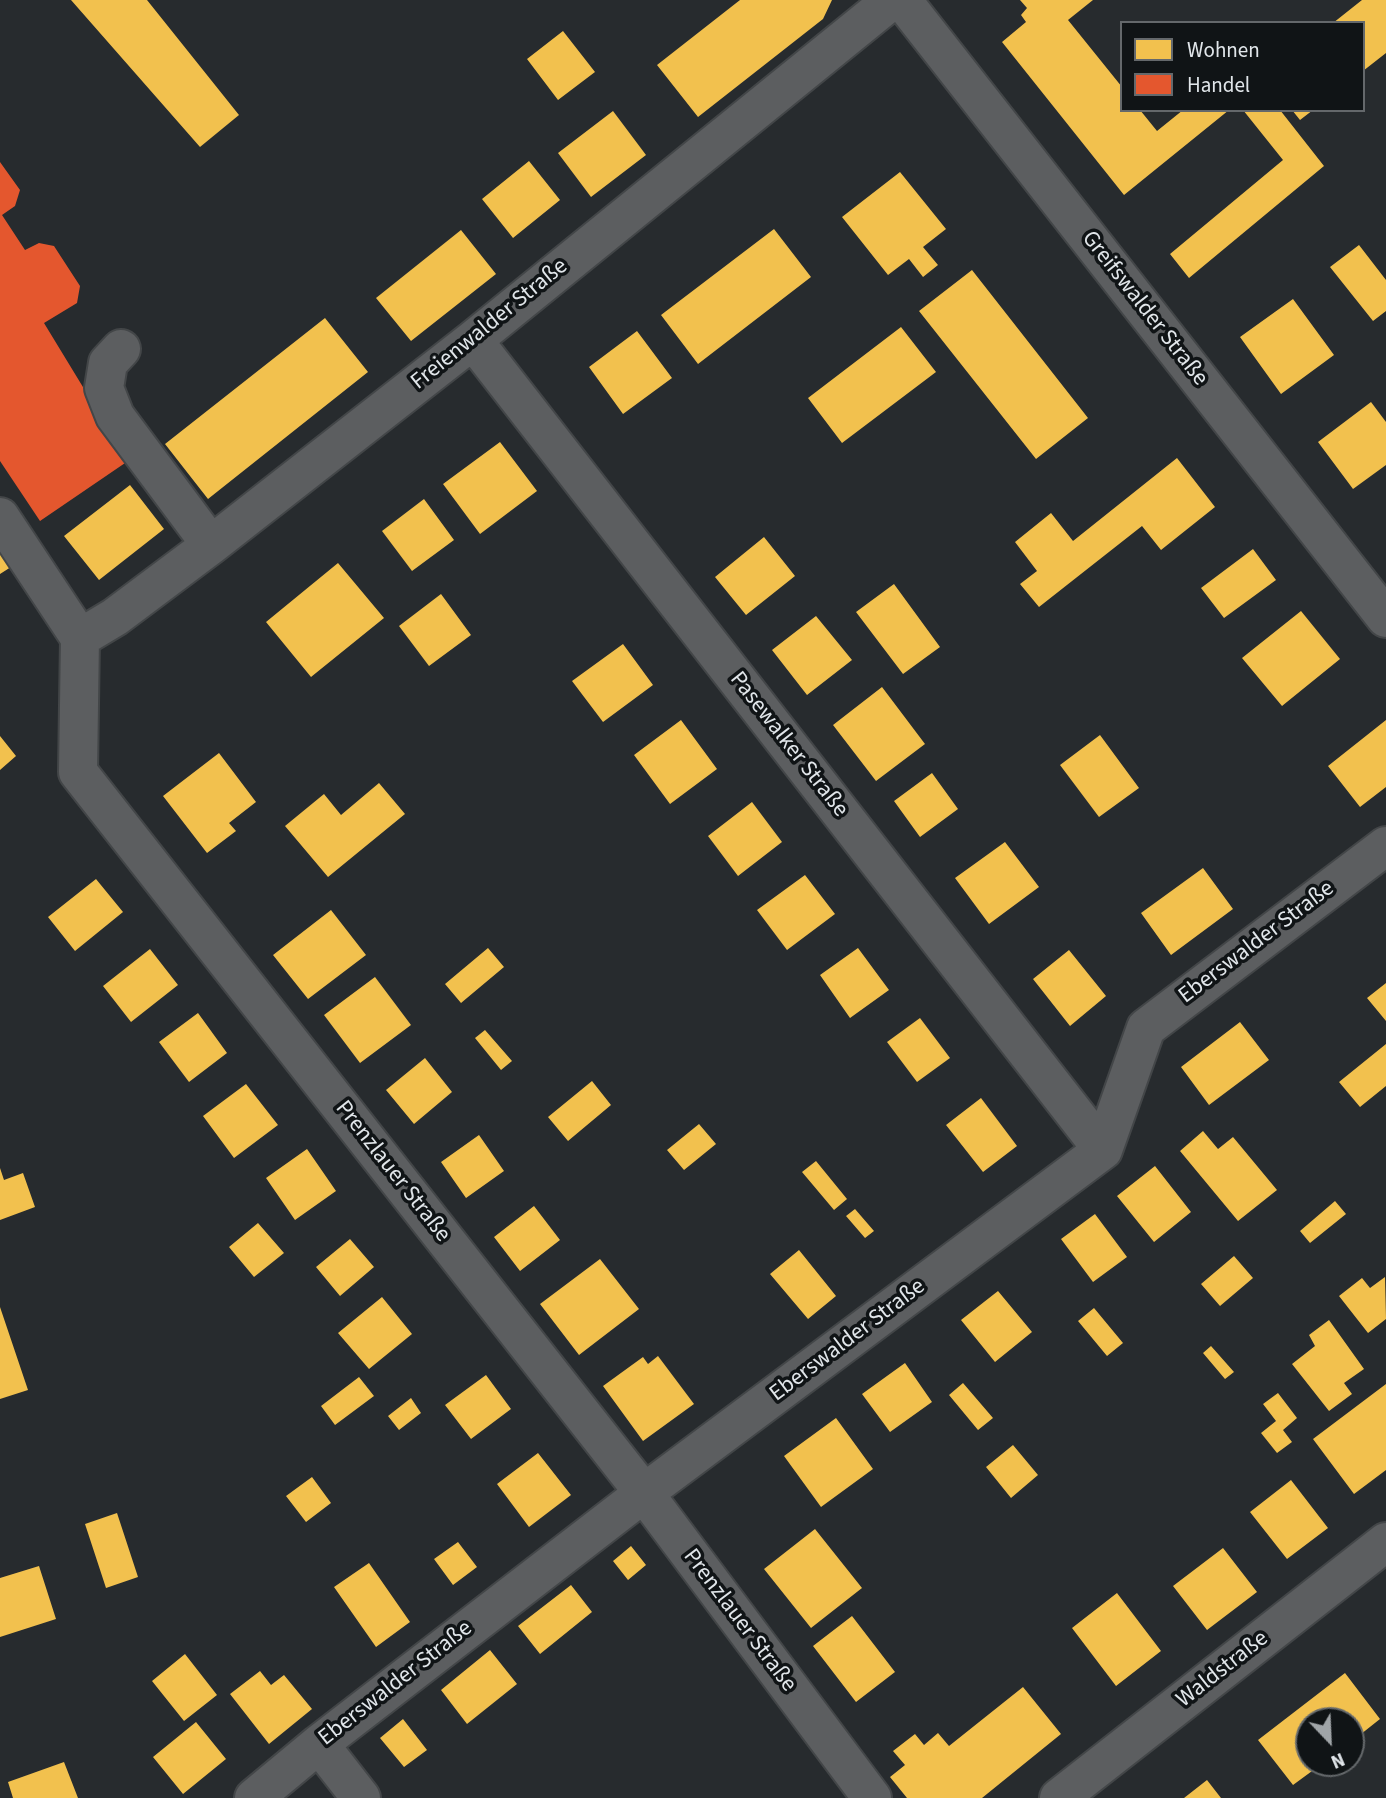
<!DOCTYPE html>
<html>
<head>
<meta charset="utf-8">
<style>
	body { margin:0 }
	#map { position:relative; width:1386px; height:1798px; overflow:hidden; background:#272b2e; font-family:"Source Sans 3",sans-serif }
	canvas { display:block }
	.legend { position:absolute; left:1120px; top:21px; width:245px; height:91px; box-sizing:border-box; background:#101416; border:2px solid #64686b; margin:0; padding:9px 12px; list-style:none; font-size:21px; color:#e1e6ea }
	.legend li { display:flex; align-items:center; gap:14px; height:35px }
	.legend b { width:35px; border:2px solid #64686b }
	.north { position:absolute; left:1295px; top:1707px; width:70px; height:70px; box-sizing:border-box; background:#101416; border:2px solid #64686b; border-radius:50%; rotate:157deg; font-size:19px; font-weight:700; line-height:28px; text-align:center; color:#e1e6ea }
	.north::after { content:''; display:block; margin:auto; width:24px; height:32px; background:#a0a5a8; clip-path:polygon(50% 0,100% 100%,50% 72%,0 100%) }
</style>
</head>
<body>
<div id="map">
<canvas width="1386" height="1798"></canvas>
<ul class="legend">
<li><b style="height:19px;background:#f2c14e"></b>Wohnen</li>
<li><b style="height:19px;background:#e4572e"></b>Handel</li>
</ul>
<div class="north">N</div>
</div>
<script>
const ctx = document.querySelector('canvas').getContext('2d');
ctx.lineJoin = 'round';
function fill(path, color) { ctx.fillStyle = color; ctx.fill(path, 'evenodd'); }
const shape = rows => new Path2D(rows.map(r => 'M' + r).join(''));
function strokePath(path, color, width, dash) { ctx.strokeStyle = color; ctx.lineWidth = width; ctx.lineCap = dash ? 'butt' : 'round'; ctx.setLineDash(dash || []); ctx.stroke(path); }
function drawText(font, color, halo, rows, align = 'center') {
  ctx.font = font + ' "Source Sans 3",sans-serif'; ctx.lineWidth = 7; ctx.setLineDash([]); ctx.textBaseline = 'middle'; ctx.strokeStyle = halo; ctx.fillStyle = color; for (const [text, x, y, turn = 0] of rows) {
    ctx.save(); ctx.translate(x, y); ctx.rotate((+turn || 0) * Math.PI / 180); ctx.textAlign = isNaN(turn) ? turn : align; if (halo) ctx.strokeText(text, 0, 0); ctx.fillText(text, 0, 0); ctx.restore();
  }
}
fill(shape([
	[71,0,147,0,239,115,200,147],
	[740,0,832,0,823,19,698,117,657,65],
	[1020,0,1093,0,1068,20,1122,87,1122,110,1140,110,1157,131,1183,110,1229,110,1124,195,1002,42,1026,22,1021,15,1027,8],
	[1362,0,1386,0,1386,53,1363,71,1363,23,1333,23],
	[563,31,595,72,558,100,527,59],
	[1243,110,1280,110,1324,166,1189,278,1170,254,1283,160],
	[1292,110,1313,110,1300,120],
	[613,111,646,155,591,197,558,153],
	[529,161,560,200,513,238,482,199],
	[900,172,946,229,923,247,938,265,923,277,909,259,888,275,842,217],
	[774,229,811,277,698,364,661,315],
	[461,230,496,274,411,341,376,298],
	[1359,245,1386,280,1386,311,1373,321,1330,267],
	[972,270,1088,418,1036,459,919,311],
	[1293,299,1334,355,1281,394,1240,337],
	[325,318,368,372,208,499,165,444],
	[901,327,936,372,842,443,808,398],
	[637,331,672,378,623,414,589,367],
	[1371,402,1386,422,1386,465,1353,489,1318,442],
	[500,442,537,491,480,534,443,484],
	[1177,458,1215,507,1161,550,1142,526,1039,607,1020,584,1037,571,1015,542,1051,513,1073,541],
	[130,485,164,529,99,580,64,536],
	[424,499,454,540,412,571,382,531],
	[764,537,795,576,746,615,715,577],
	[1253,549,1276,580,1224,618,1201,588],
	[0,550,11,567,0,574],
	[338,563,384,618,311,677,266,622],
	[894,584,940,647,903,674,856,612],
	[441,594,471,635,429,666,399,626],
	[1301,611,1340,659,1282,706,1242,658],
	[816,616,852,660,807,695,772,650],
	[623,644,653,685,603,722,572,681],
	[882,687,925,744,876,781,833,725],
	[681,720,717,769,670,804,634,755],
	[1386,720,1386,787,1360,807,1328,766],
	[1100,735,1139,788,1099,817,1060,765],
	[0,736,16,756,0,770],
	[219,753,256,802,229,823,236,831,207,853,163,796],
	[932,773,958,809,920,837,894,801],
	[379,783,405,814,328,877,285,826,324,794,341,815],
	[752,802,782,842,738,876,708,836],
	[1005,842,1039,887,989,924,955,878],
	[1203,868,1233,909,1171,955,1141,913],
	[805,875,835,914,787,950,757,910],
	[96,879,123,912,75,951,48,917],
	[331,910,366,955,308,999,273,955],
	[488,948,504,967,461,1003,445,984],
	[858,948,889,990,850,1018,820,975],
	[150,949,178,985,131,1022,103,986],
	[1069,950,1106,996,1070,1026,1033,979],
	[375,977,411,1025,360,1063,324,1015],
	[1386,983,1386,1021,1367,998],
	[198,1013,227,1053,189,1082,159,1042],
	[920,1018,950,1058,917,1082,887,1042],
	[1240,1022,1269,1060,1209,1105,1181,1067],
	[485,1030,512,1061,501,1070,475,1038],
	[1386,1044,1386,1086,1360,1107,1339,1082],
	[425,1058,452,1092,414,1124,386,1090],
	[592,1081,611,1105,568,1141,548,1117],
	[246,1084,278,1125,234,1158,203,1116],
	[981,1098,1017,1146,983,1172,946,1125],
	[699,1124,716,1144,684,1170,667,1150],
	[1203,1131,1218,1149,1233,1137,1277,1190,1238,1221,1180,1151],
	[479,1135,504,1171,466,1198,441,1162],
	[307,1149,336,1191,295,1220,266,1178],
	[816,1161,847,1199,834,1210,802,1172],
	[1155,1166,1191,1212,1154,1242,1117,1196],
	[0,1168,4,1180,23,1173,35,1207,0,1220],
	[1335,1201,1346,1214,1310,1243,1300,1231],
	[534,1206,560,1240,520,1271,494,1237],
	[855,1209,874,1231,865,1238,846,1216],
	[1095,1214,1127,1257,1093,1282,1061,1239],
	[258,1223,284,1253,254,1277,229,1247],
	[350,1239,374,1267,340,1296,316,1267],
	[799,1250,836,1296,808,1319,770,1274],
	[1234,1256,1253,1278,1220,1306,1201,1284],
	[600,1259,639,1309,579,1355,540,1304],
	[1385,1277,1386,1319,1368,1333,1339,1296,1362,1278,1370,1288],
	[998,1291,1032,1332,995,1362,961,1320],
	[382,1297,412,1334,369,1369,338,1333],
	[0,1307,28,1390,0,1399],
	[1094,1308,1123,1343,1107,1356,1078,1321],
	[1329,1320,1364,1369,1344,1383,1352,1394,1329,1411,1292,1364,1315,1346,1309,1335],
	[1211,1346,1234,1372,1225,1379,1203,1353],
	[658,1356,694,1404,643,1441,603,1386,643,1357,648,1364],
	[905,1363,932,1402,890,1432,862,1394],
	[486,1375,511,1409,471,1439,445,1405],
	[359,1377,374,1396,335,1425,321,1406],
	[963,1383,993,1418,978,1430,949,1395],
	[1386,1384,1386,1470,1354,1494,1313,1439],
	[1278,1393,1297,1418,1283,1430,1292,1442,1277,1453,1261,1433,1276,1421,1263,1404],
	[411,1398,421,1413,399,1430,388,1416],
	[836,1418,873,1469,821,1507,784,1456],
	[1013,1445,1038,1475,1011,1498,986,1467],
	[538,1453,571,1495,529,1527,497,1484],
	[312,1477,331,1503,306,1522,286,1496],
	[1291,1480,1328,1528,1287,1559,1250,1512],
	[117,1513,138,1577,106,1588,85,1524],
	[815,1529,862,1588,811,1628,764,1569],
	[458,1542,477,1567,453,1585,434,1559],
	[631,1546,646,1565,628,1580,613,1561],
	[1223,1548,1257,1592,1207,1630,1173,1586],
	[369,1563,410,1622,376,1647,334,1587],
	[39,1566,56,1619,0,1637,0,1578],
	[571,1585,592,1612,540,1654,518,1626],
	[1117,1593,1161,1651,1116,1686,1072,1628],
	[852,1616,895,1672,856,1702,813,1646],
	[490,1650,517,1684,467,1724,441,1690],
	[185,1654,217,1695,184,1721,152,1681],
	[260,1671,271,1685,284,1675,312,1709,269,1744,230,1694],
	[1345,1673,1380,1719,1351,1742,1351,1721,1309,1721,1309,1763,1323,1763,1293,1785,1258,1740],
	[1023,1687,1061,1734,982,1798,907,1798,890,1777,905,1765,893,1751,915,1734,924,1745,938,1733,949,1746],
	[403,1719,427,1750,404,1767,380,1738],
	[196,1722,226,1759,183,1794,153,1757],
	[64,1762,78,1798,13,1798,8,1782],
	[1207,1780,1221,1798,1184,1798]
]), '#f2c14e');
fill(shape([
	[0,162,20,190,15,206,2,215,25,250,39,243,54,246,80,286,77,303,44,323,128,461,40,521,0,461]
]), '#e4572e');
const minor = shape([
	[902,0,1386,618],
	[473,340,1103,1150],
	[121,349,108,363,104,388,115,416,211,545],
	[0,517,80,638,78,772,644,1493,872,1798],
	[80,638,115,617,211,545,473,340,892,0],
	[319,1744,361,1798],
	[254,1798,319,1744,644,1493,1103,1150,1146,1028,1386,846],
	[1059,1798,1386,1542]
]);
strokePath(minor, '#434648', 42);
strokePath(minor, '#5c5e60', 38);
drawText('23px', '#e1e6ea', '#101416', [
	["Greifswalder Straße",1144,309,52],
	["Freienwalder Straße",490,325,-39],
	["Pasewalker Straße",788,745,52],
	["Eberswalder Straße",1257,943,-37],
	["Prenzlauer Straße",392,1172,52],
	["Eberswalder Straße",848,1341,-37],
	["Prenzlauer Straße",739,1621,53],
	["Waldstraße",1223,1670,-38],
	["Eberswalder Straße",396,1684,-38]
]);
</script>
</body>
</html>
